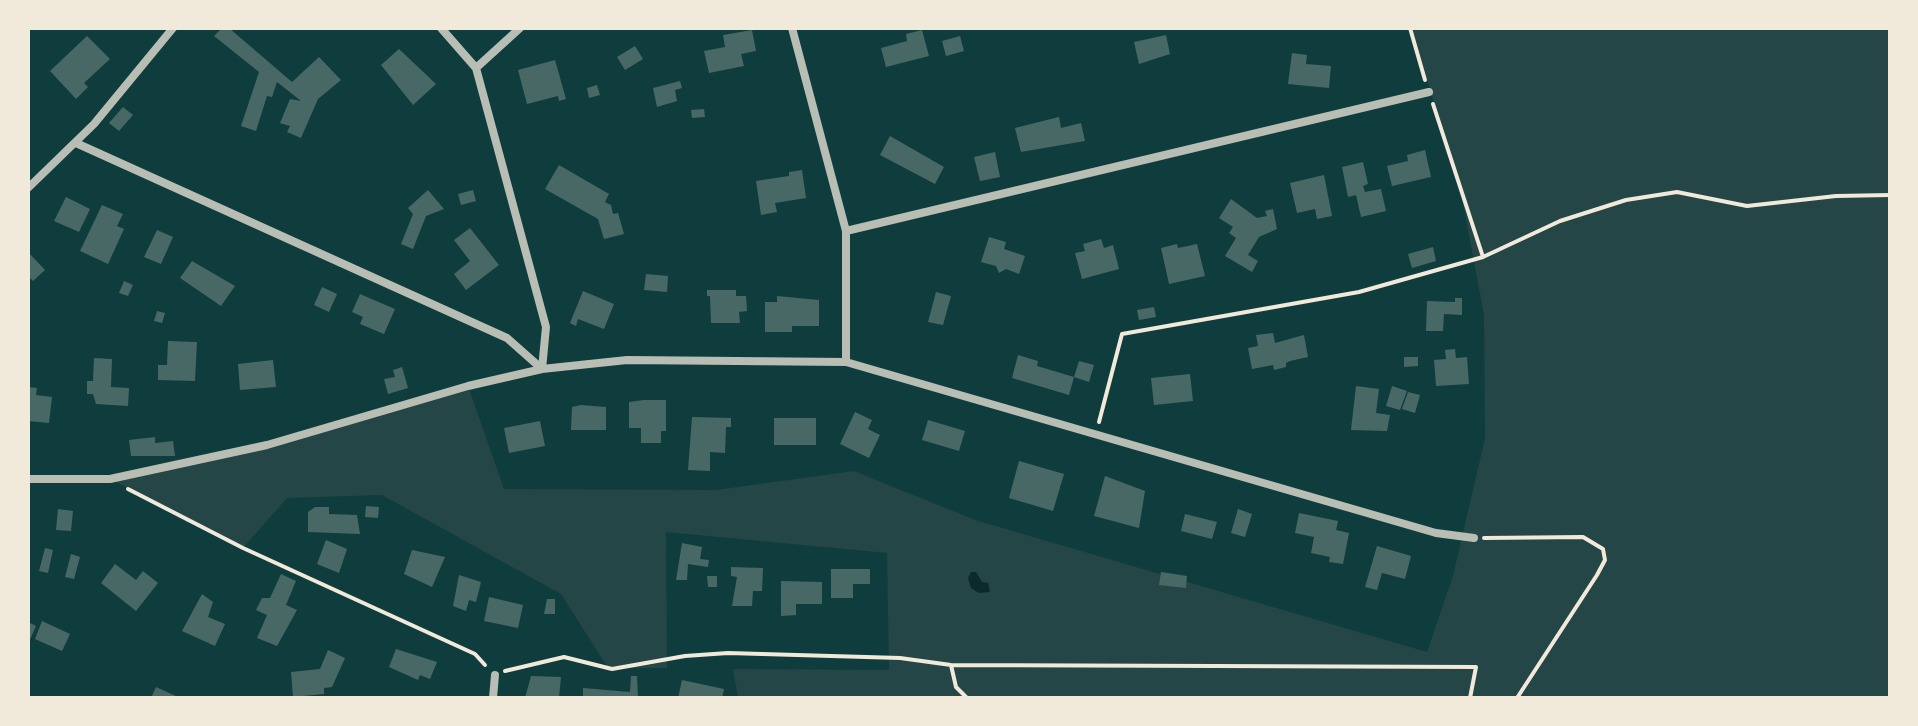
<!DOCTYPE html>
<html>
<head>
<meta charset="utf-8">
<style>
	body { margin:0 }
	#map { position:relative; width:1918px; height:726px; overflow:hidden; background:#0f3d3e; font-family:Poppins,sans-serif }
	canvas { display:block }
	.frame { position:absolute; inset:0; border:30px solid #f1e9da; pointer-events:none }
</style>
</head>
<body>
<div id="map">
<canvas width="1918" height="726"></canvas>
<div class="frame"></div>
</div>
<script>
const ctx = document.querySelector('canvas').getContext('2d');
ctx.lineJoin = 'round';
function fill(path, color) { ctx.fillStyle = color; ctx.fill(path, 'evenodd'); }
const shape = rows => new Path2D(rows.map(r => 'M' + r).join(''));
function strokePath(path, color, width, dash) { ctx.strokeStyle = color; ctx.lineWidth = width; ctx.lineCap = dash ? 'butt' : 'round'; ctx.setLineDash(dash || []); ctx.stroke(path); }
fill(shape([
	[1411,28,1890,28,1890,698,738,698,733,669,889,670,887,553,666,532,667,668,608,668,561,594,382,495,287,498,243,548,110,479,267,445,468,386,504,489,716,490,854,471,975,520,1427,652,1453,576,1485,438,1484,315,1460,187]
]), '#244646');
fill(shape([
	[971,572,976,572,982,582,988,583,990,592,979,593,971,588,968,578]
]), '#0a2a2b');
fill(shape([
	[222,28,229,28,292,82,319,57,341,80,318,99,301,138,287,132,290,126,280,123,290,99,301,101,277,82,272,97,267,96,256,131,241,126,259,72,214,36],
	[752,30,756,51,741,54,744,66,709,73,704,51,725,47,723,35],
	[922,30,929,56,886,67,881,48,907,41,906,34],
	[1166,35,1170,54,1139,64,1134,42],
	[87,36,110,59,84,83,88,87,76,99,50,71],
	[960,36,964,51,946,56,942,41],
	[635,46,643,59,625,70,617,57],
	[399,49,436,84,413,105,381,65],
	[1292,53,1307,55,1306,64,1331,66,1329,88,1288,84],
	[555,60,566,99,559,101,558,96,527,104,518,70],
	[680,81,682,88,675,90,677,101,657,107,653,88],
	[597,85,600,95,589,98,587,88],
	[123,107,133,115,119,131,109,123],
	[704,109,705,117,692,118,691,110],
	[1059,117,1061,128,1081,123,1085,141,1021,152,1015,128],
	[890,136,944,167,935,184,880,155],
	[1425,150,1431,177,1392,186,1387,166,1408,161,1407,155],
	[995,152,1000,177,980,181,974,157],
	[1363,162,1368,184,1363,186,1365,192,1381,189,1386,211,1361,217,1356,195,1348,197,1342,167],
	[559,165,609,194,605,202,611,205,613,214,618,213,624,234,604,239,598,219,545,189],
	[802,170,806,198,775,203,777,212,761,215,756,181,789,176,789,172],
	[1324,175,1332,216,1317,219,1315,209,1297,213,1290,183],
	[428,190,444,209,426,216,413,249,401,244,413,214,408,208],
	[473,190,476,201,461,205,458,194],
	[66,197,90,209,79,232,54,221],
	[1231,199,1257,218,1267,216,1265,211,1273,209,1277,229,1259,237,1248,255,1258,261,1252,272,1225,256,1236,238,1229,233,1233,227,1219,218],
	[102,205,123,214,117,226,124,229,108,264,80,251],
	[470,228,499,265,466,290,454,274,470,261,454,240],
	[157,230,173,237,161,264,144,257],
	[989,237,1006,242,1004,249,1025,256,1019,274,1006,269,999,273,996,266,981,262],
	[1101,239,1104,248,1113,245,1119,269,1082,279,1075,253,1085,251,1083,244],
	[1177,244,1178,248,1197,244,1205,276,1169,284,1161,248],
	[1433,247,1436,261,1412,268,1408,254],
	[28,252,45,270,33,281,28,276],
	[192,261,235,286,221,306,180,278],
	[646,274,668,276,667,292,644,290],
	[124,281,133,285,128,296,119,293],
	[322,287,337,294,329,312,314,305],
	[707,290,736,290,736,296,746,296,747,311,739,312,740,323,711,323,710,296,707,296],
	[583,291,614,304,604,329,578,319,576,326,570,323],
	[936,292,951,296,943,325,928,322],
	[360,294,395,309,384,334,360,324,363,317,352,312],
	[777,296,819,300,819,326,792,326,792,332,765,332,765,302,777,302],
	[1455,298,1462,298,1462,315,1444,314,1443,331,1426,331,1427,301,1455,302],
	[1154,307,1156,317,1139,320,1137,310],
	[157,311,165,313,162,323,154,321],
	[1273,333,1275,343,1304,335,1308,357,1290,361,1286,363,1286,367,1274,370,1273,365,1252,369,1248,348,1258,346,1256,335],
	[168,341,197,342,195,381,158,380,158,365,167,365],
	[1455,349,1456,358,1467,357,1469,384,1436,386,1434,360,1446,359,1445,350],
	[1018,355,1038,361,1037,366,1074,377,1069,395,1012,378],
	[1404,357,1418,357,1418,366,1404,367],
	[94,358,112,359,111,387,129,388,128,406,96,404,93,394,87,394,87,381,93,381],
	[273,360,276,387,240,390,238,364],
	[1079,361,1094,365,1089,382,1074,377],
	[402,367,408,388,388,394,384,379,395,377,393,370],
	[1190,374,1193,401,1154,405,1151,378],
	[1356,386,1379,389,1376,413,1390,415,1387,431,1351,430],
	[1392,386,1407,391,1400,410,1386,406],
	[28,387,37,388,36,395,52,397,49,423,28,421],
	[1408,392,1420,395,1415,413,1402,409],
	[644,400,666,400,666,431,661,431,661,443,641,443,641,428,629,428,629,402],
	[581,405,606,407,606,430,571,430,572,407],
	[855,412,872,420,868,429,880,435,869,458,840,444],
	[692,417,731,418,731,427,726,427,725,453,710,452,710,471,688,470],
	[774,418,816,418,816,445,774,445],
	[928,420,965,431,959,451,922,440],
	[540,421,545,446,509,453,504,428],
	[155,437,155,443,173,441,175,456,131,456,129,440],
	[1019,461,1064,474,1053,511,1009,498],
	[1105,476,1145,491,1139,528,1094,516],
	[366,506,379,507,378,518,365,517],
	[315,507,329,507,329,514,357,515,360,534,308,532,308,512],
	[58,509,73,511,71,531,56,530],
	[1238,509,1252,514,1245,537,1231,533],
	[1299,513,1338,521,1336,530,1349,533,1343,564,1329,562,1330,557,1311,553,1314,537,1295,533],
	[1185,514,1217,522,1212,539,1181,531],
	[326,540,347,549,339,573,317,564],
	[682,543,702,547,700,559,709,560,708,567,688,564,687,580,676,580],
	[1377,546,1411,556,1405,579,1382,573,1377,590,1365,587],
	[45,548,53,550,48,573,39,571],
	[412,550,445,557,432,587,404,574],
	[71,554,80,557,74,579,65,577],
	[115,564,136,580,143,571,158,583,136,611,101,583],
	[731,567,763,568,762,591,753,591,752,606,732,606,737,577,731,576],
	[831,569,870,569,870,584,853,584,853,598,831,598],
	[1161,572,1187,576,1186,588,1159,585],
	[281,574,296,581,286,605,297,610,277,646,257,638,267,615,256,610,262,598,270,598],
	[459,575,481,582,476,602,469,600,466,611,453,606],
	[707,576,717,576,717,587,708,587],
	[781,581,822,582,822,604,796,604,796,615,781,616],
	[202,594,213,602,208,617,225,624,215,646,182,631],
	[489,597,523,605,518,628,484,621],
	[547,599,555,599,555,614,544,614],
	[42,621,70,634,62,651,35,639],
	[28,622,36,626,28,644],
	[396,649,437,662,430,679,420,675,418,680,389,667],
	[328,650,345,658,332,687,324,688,324,694,293,697,291,672,320,669],
	[531,676,561,677,559,698,525,698],
	[631,676,637,676,638,698,583,698,583,688,630,692],
	[682,680,724,689,722,698,678,698],
	[156,687,180,698,151,698]
]), '#486865');
strokePath(shape([
	[1410,28,1425,80],
	[1433,104,1483,257],
	[1099,422,1122,334,1359,292,1483,257,1560,221,1626,200,1677,192,1747,206,1836,196,1890,195],
	[128,489,243,548,475,654,485,665],
	[1484,538,1583,537,1603,549,1605,560,1597,575,1517,698],
	[951,665,956,687,967,698],
	[505,671,564,657,612,669,685,656,728,653,900,658,951,665,1476,667,1470,698]
]), '#f1e9da', 4);
strokePath(shape([
	[441,28,476,68,546,327,542,369],
	[792,28,846,231,846,362],
	[476,68,520,28],
	[76,143,507,338,542,369],
	[28,188,94,124,173,28],
	[846,231,1429,92],
	[28,479,110,479,170,466,267,445,468,386,542,369,627,360,846,362,1436,533,1474,538],
	[493,698,495,675]
]), '#b8beb3', 8);
</script>
</body>
</html>
